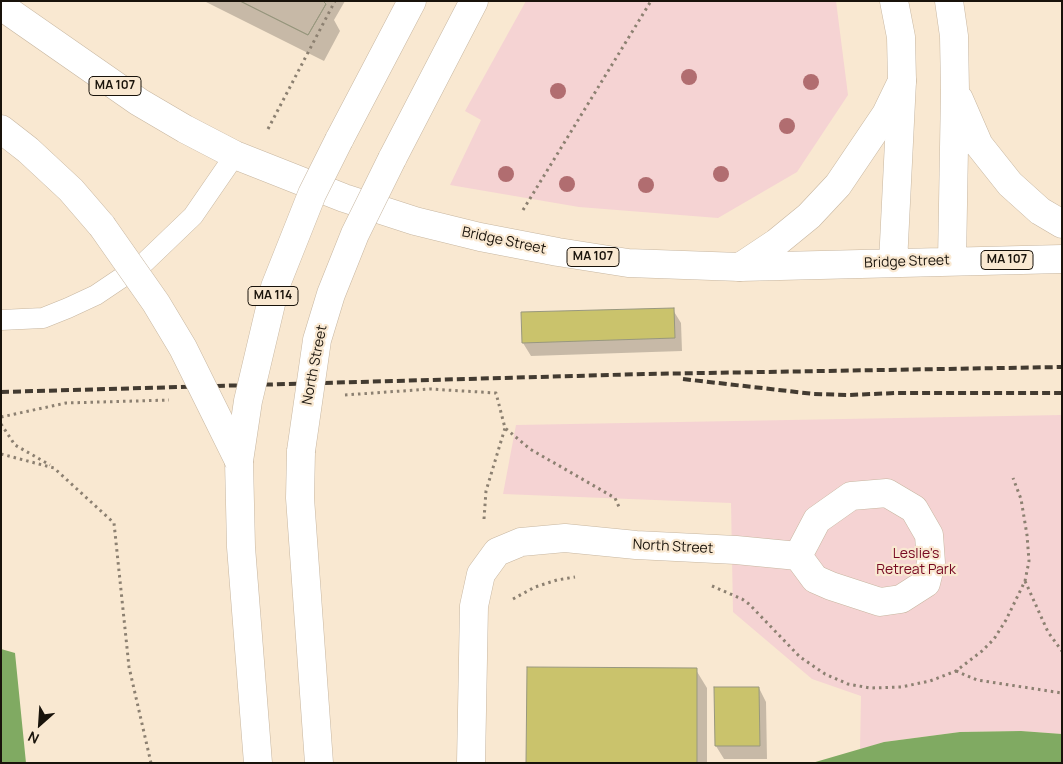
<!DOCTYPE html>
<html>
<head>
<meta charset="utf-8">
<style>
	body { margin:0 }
	#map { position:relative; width:1063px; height:764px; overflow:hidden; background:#f9e8d1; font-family:Manrope,sans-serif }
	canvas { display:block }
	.frame { position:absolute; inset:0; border:2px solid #19130b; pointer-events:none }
	.north { position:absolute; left:15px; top:699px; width:50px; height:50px; -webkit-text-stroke:4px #f9e8d1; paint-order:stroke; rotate:206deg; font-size:14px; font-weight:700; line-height:20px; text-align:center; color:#19130b }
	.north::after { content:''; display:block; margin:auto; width:18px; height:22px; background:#19130b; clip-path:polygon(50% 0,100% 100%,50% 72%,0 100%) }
</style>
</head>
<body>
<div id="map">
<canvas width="1063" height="764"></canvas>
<div class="frame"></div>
<div class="north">N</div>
</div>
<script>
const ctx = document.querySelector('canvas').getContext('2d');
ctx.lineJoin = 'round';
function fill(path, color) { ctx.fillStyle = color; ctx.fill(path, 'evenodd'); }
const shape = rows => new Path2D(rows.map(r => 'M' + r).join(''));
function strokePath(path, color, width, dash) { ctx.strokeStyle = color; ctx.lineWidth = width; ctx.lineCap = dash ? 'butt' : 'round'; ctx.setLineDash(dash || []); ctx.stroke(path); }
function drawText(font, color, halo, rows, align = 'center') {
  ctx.font = font + ' Manrope,sans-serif'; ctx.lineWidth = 4.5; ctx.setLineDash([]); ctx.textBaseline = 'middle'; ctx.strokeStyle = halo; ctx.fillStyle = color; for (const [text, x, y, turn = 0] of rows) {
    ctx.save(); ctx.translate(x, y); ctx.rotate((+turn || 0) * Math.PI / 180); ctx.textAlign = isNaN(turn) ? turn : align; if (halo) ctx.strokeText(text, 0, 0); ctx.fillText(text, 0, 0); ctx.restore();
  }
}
fill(shape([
	[526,1,836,1,848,95,797,172,718,218,579,207,450,185,481,120,465,111],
	[1062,415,1062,734,1021,731,960,732,884,742,860,750,861,696,812,679,733,612,731,503,503,494,516,425]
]), '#f5d3d3');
fill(shape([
	[1,649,15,653,26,763,1,763],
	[1021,731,1062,734,1062,763,812,763,884,742,960,732]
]), '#80aa62');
fill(shape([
	[204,1,345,1,334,20,340,31,324,61],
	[673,310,681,323,682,351,531,356,523,343],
	[696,670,707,688,707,763,528,763],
	[759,688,766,702,767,759,724,759,716,746]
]), '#0003');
const building = shape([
	[240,1,323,1,326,4,308,35,240,1],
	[240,1,323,1,326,4,308,35,240,1],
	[674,308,675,338,522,343,521,312,674,308],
	[527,667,697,668,697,763,526,763,527,667],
	[714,687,759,687,760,746,715,746,714,687]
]);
fill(building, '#cac36c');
strokePath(building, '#98977e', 1);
const lane = shape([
	[1,320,43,318,68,308,96,295,145,262,193,216,235,155]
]);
const street = shape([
	[471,763,474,606,481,574,497,552,521,542,565,538,636,545,736,550,798,556,815,579,831,586,880,602,901,599,926,583,931,563,929,535,914,509,887,493,851,496,817,520,798,556]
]);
const primary = shape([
	[949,1,954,36,955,91,952,261],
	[959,99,979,145,1010,184,1040,211,1062,224],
	[339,140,412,1],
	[893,263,902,81],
	[740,267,1062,259]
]);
const highway = shape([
	[1,6,139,102,185,129,235,155,344,198,415,221,480,237,558,252,628,263,740,267,776,243,809,216,838,185,886,114,902,81,901,37,894,1],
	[1,129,28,150,71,190,102,226],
	[392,159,474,1],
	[301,451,300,498,319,763],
	[239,461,241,547,258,763]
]);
strokePath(lane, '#c7b6a0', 21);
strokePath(street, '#c7b6a0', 29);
strokePath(primary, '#c7b6a0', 29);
strokePath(highway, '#c7b6a0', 29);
strokePath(shape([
	[268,129,335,1],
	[523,210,651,1],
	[345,395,430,389,496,393,505,428,530,449,615,498,619,507],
	[1,417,66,403,169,400],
	[1,424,15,445,50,465],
	[1,454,54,468,114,523,129,667,151,763],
	[484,519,486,491,505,428],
	[1025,581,1048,632,1062,651],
	[712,586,742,599,749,604,800,657,825,674,848,684,870,688,901,687,930,681,956,671,982,651,994,639,1006,620,1025,581,1029,561,1027,535,1021,499,1013,478],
	[513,599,535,587,557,580,575,577],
	[956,671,977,680,1062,693]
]), '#8c8071', 3, [2.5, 4]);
strokePath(lane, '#fff', 20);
strokePath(street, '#fff', 28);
strokePath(primary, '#fff', 28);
strokePath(highway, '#fff', 28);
strokePath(shape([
	[683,379,814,394,849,395,897,393,1062,393],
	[1,392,644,374,1062,367]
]), '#433b31', 4, [8, 4]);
const primaryBridge = shape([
	[239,461,248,401,275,287,312,194,339,140]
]);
const highwayBridge = shape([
	[102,226,156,303,183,348,239,461],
	[301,451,317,340,331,294,355,234,392,159]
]);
strokePath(primaryBridge, '#c7b6a0', 29, []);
strokePath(highwayBridge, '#c7b6a0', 29, []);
strokePath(primaryBridge, '#fff', 28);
strokePath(highwayBridge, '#fff', 28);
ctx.fillStyle = '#b16d70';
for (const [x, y] of [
	[689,77],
	[811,82],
	[558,91],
	[787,126],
	[506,174],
	[721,174],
	[567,184],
	[646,185]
]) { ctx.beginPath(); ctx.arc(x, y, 8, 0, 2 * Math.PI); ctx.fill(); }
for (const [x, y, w] of [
	[115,86,52],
	[593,257,52],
	[1007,260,52],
	[273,296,50]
]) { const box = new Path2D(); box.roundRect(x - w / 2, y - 9.5, w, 19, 4); ctx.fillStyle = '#f9e8d1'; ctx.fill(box); strokePath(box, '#19130b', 1); }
drawText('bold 12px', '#19130b', null, [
	["MA 107",115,86],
	["MA 107",593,257],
	["MA 107",1007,260],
	["MA 114",273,296]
]);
drawText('14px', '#19130b', '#f9e8d1', [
	["Bridge Street",504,241,12],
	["Bridge Street",907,262,-2],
	["North Street",315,365,-79],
	["North Street",673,547,3]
]);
drawText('14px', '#760821', '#f9e8d1', [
	["Leslie's",916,554],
	["Retreat Park",916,570]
]);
</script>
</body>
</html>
